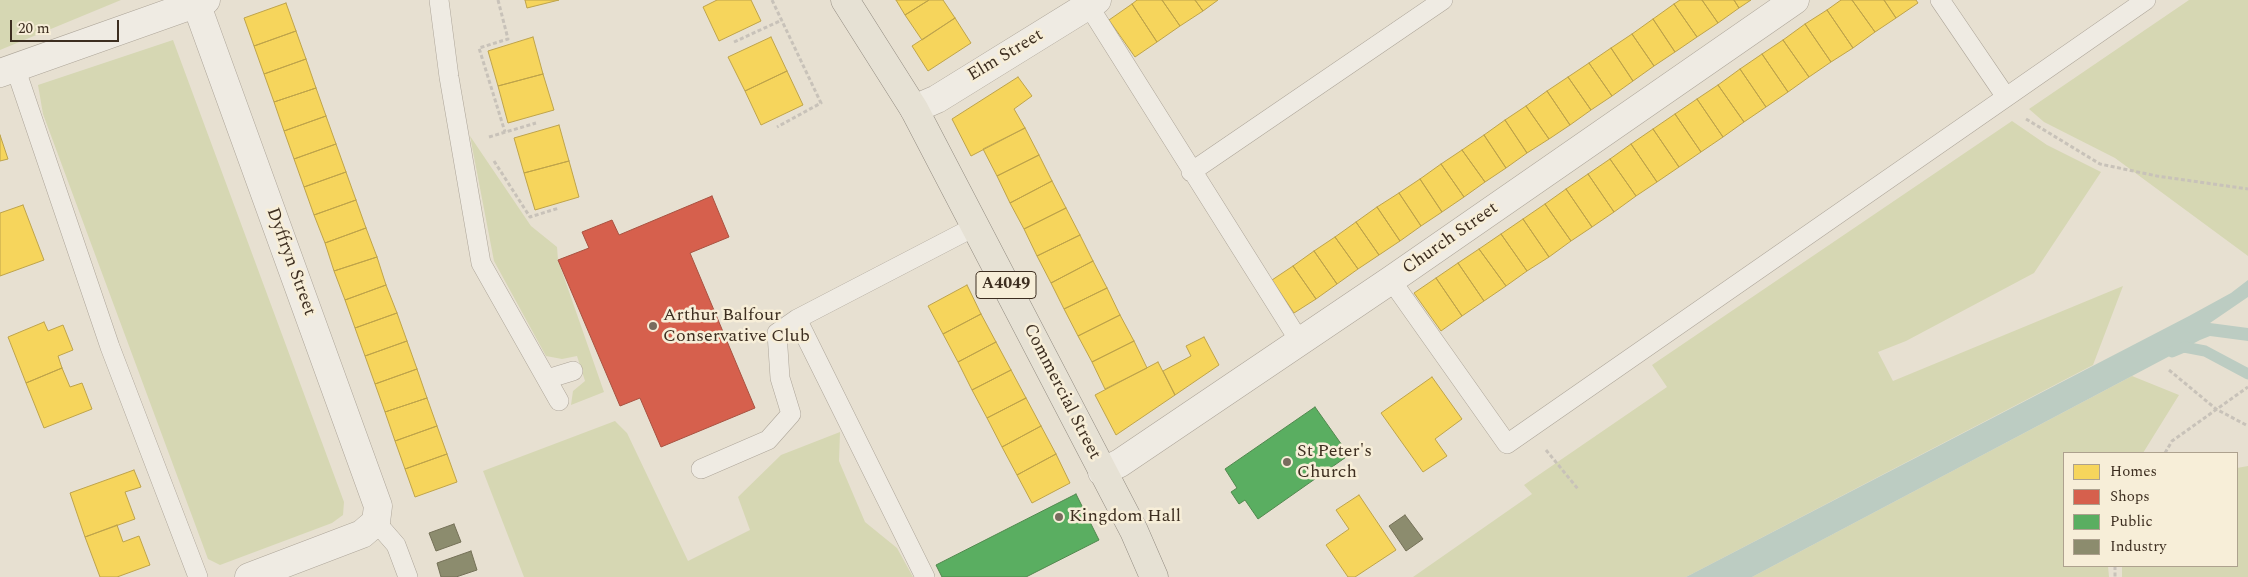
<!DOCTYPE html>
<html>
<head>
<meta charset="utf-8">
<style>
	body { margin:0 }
	#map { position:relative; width:2248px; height:577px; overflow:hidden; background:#e7e0d1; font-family:Spectral,serif }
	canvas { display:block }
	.legend { position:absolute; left:2063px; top:452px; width:175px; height:115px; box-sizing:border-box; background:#f7eed8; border:1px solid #ada18e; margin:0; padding:6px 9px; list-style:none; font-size:15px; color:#3d2e20 }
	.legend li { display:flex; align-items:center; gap:10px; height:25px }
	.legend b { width:25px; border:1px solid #ada18e }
	.scale { position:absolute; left:10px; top:20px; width:109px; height:22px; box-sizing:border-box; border:2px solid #3d2e20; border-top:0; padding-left:6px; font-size:15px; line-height:18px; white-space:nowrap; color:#3d2e20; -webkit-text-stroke:4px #f7eed8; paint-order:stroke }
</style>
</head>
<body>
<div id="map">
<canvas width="2248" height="577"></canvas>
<ul class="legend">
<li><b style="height:14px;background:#f6d55c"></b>Homes</li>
<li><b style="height:14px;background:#d6604d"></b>Shops</li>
<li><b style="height:14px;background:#5aae61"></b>Public</li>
<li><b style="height:14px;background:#8c8c6e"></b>Industry</li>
</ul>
<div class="scale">20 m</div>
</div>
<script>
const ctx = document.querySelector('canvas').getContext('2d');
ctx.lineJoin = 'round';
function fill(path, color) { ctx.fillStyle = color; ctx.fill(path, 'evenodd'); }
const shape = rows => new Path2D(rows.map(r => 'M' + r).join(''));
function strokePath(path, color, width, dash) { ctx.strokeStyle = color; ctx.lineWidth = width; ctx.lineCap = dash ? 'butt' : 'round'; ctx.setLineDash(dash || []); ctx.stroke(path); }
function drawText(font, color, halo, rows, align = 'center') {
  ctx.font = font + ' Spectral,serif'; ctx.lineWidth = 5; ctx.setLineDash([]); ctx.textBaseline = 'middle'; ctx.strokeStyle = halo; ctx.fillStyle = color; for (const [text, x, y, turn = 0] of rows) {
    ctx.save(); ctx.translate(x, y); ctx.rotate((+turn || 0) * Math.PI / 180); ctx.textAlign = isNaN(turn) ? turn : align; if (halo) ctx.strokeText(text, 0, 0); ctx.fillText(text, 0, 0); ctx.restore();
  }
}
fill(shape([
	[0,0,121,0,0,50],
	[2189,0,2248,0,2248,256,2115,158,2044,122,2029,109],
	[173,40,344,502,343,515,332,523,220,565,208,559,43,114,38,85],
	[2012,121,2047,145,2101,172,2034,273,1906,341,1878,352,1893,381,2123,286,2093,365,1686,577,1413,577,1532,494,1524,485,1667,387,1652,365],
	[470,136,531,226,557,247,558,260,604,392,571,405,573,391,585,381,577,356,562,359,546,356,494,261],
	[2132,376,2179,395,2143,453,2064,453,2064,566,2108,566,2109,577,1752,577],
	[615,421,627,433,688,561,750,530,738,497,781,455,840,432,839,461,865,522,897,548,913,577,524,577,483,471],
	[2248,466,2248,577,2122,577,2122,566,2237,566,2237,468]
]), '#d6d7b3');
fill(shape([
	[2248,280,2248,297,2210,323,2248,328,2248,341,2210,336,2200,340,1752,577,1686,577,2189,316,2231,293]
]), '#bcccc2');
const homes = shape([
	[525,0,559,0,527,8,525,0],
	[717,0,751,0,761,21,719,41,703,7,717,0],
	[896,0,929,0,905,15,896,0],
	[929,0,943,0,955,18,922,40,905,15,929,0],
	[1137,0,1162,0,1180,26,1157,42,1132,4,1137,0],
	[1162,0,1195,0,1203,11,1180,26,1162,0],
	[1195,0,1218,0,1203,11,1195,0],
	[1680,0,1702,0,1718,23,1697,37,1674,4,1680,0],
	[1702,0,1734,0,1739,8,1718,23,1702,0],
	[1734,0,1751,0,1739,8,1734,0],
	[1841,0,1852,0,1875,32,1853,48,1827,10,1841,0],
	[1852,0,1884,0,1896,18,1875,32,1852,0],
	[1884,0,1916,0,1918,3,1896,18,1884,0],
	[286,3,296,31,254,46,244,18,286,3],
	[1132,4,1157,42,1135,57,1109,20,1132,4],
	[1674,4,1697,37,1675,52,1653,19,1674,4],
	[1827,10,1853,48,1831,62,1805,24,1827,10],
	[955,18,971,43,928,71,912,46,955,18],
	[1653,19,1675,52,1654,66,1632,34,1653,19],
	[1805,24,1831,62,1809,77,1783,40,1805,24],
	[296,31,306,59,264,74,254,46,296,31],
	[1632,34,1654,66,1633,81,1611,48,1632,34],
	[533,37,543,74,498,86,488,51,533,37],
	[771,37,787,71,745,91,728,57,771,37],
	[1783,40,1809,77,1788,92,1762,54,1783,40],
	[1611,48,1633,81,1612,96,1589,63,1611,48],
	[1762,54,1788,92,1766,107,1740,69,1762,54],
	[306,59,316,88,274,102,264,74,306,59],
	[1589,63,1612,96,1591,110,1568,77,1589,63],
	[1740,69,1766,107,1744,122,1718,85,1740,69],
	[787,71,803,105,761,125,745,91,787,71],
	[543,74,554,110,508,123,498,86,543,74],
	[1018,77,1032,96,1014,109,1025,128,971,156,952,119,1018,77],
	[1568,77,1591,110,1570,125,1547,91,1568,77],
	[1718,85,1744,122,1723,137,1697,99,1718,85],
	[316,88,326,116,284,131,274,102,316,88],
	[1547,91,1570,125,1549,139,1526,106,1547,91],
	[1697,99,1723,137,1701,152,1675,114,1697,99],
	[1526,106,1549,139,1527,153,1505,120,1526,106],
	[1675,114,1701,152,1679,167,1653,129,1675,114],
	[326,116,336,144,294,159,284,131,326,116],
	[1505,120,1527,153,1506,168,1484,135,1505,120],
	[559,125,569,161,524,173,514,138,559,125],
	[1025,128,1039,155,997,176,983,149,1025,128],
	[1653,129,1679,167,1657,182,1631,144,1653,129],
	[0,135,8,159,0,161,0,135],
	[1484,135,1506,168,1485,182,1462,150,1484,135],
	[336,144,346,172,304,187,294,159,336,144],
	[1631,144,1657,182,1636,196,1610,159,1631,144],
	[1462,150,1485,182,1464,197,1441,164,1462,150],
	[1039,155,1052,181,1010,203,997,176,1039,155],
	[1610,159,1636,196,1614,212,1588,174,1610,159],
	[569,161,579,197,535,210,524,173,569,161],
	[1441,164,1464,197,1442,212,1420,179,1441,164],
	[346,172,356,200,314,215,304,187,346,172],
	[1588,174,1614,212,1592,227,1566,189,1588,174],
	[1420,179,1442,212,1421,226,1399,193,1420,179],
	[1052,181,1066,208,1024,229,1010,203,1052,181],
	[1566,189,1592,227,1571,241,1545,204,1566,189],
	[1399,193,1421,226,1400,241,1377,207,1399,193],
	[356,200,366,228,325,243,314,215,356,200],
	[1545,204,1571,241,1549,257,1523,219,1545,204],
	[23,205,44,260,0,276,0,213,23,205],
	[1377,207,1400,241,1379,255,1356,222,1377,207],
	[1066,208,1080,235,1037,256,1024,229,1066,208],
	[1523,219,1549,257,1527,271,1501,234,1523,219],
	[1356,222,1379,255,1358,269,1335,237,1356,222],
	[366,228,377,257,334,271,325,243,366,228],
	[1501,234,1527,271,1506,286,1479,249,1501,234],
	[1080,235,1093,261,1051,283,1037,256,1080,235],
	[1335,237,1358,269,1337,284,1314,251,1335,237],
	[1479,249,1506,286,1484,301,1458,263,1479,249],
	[1314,251,1337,284,1316,299,1293,266,1314,251],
	[377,257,386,285,345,300,334,271,377,257],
	[1093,261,1107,288,1064,309,1051,283,1093,261],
	[1458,263,1484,301,1462,316,1436,278,1458,263],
	[1293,266,1316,299,1294,313,1272,280,1293,266],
	[1436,278,1462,316,1441,331,1414,293,1436,278],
	[386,285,397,313,355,328,345,300,386,285],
	[967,285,981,314,943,334,928,306,967,285],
	[1107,288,1120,315,1078,336,1064,309,1107,288],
	[397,313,407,341,365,356,355,328,397,313],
	[981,314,996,342,958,362,943,334,981,314],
	[1120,315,1134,341,1092,362,1078,336,1120,315],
	[44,322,48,331,63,325,73,350,58,356,62,368,26,383,8,337,44,322],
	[1204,337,1219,365,1175,395,1163,371,1191,356,1186,346,1204,337],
	[407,341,417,369,375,384,365,356,407,341],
	[1134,341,1147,368,1105,389,1092,362,1134,341],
	[996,342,1011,370,972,390,958,362,996,342],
	[1158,362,1175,395,1116,435,1095,395,1158,362],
	[62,368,70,387,82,383,92,409,44,428,26,383,62,368],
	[417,369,427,398,385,412,375,384,417,369],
	[1011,370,1026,398,987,418,972,390,1011,370],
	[1432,377,1462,419,1435,439,1447,456,1423,472,1381,413,1432,377],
	[427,398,437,426,395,441,385,412,427,398],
	[1026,398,1041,426,1002,447,987,418,1026,398],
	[437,426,447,454,405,469,395,441,437,426],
	[1041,426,1056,454,1017,475,1002,447,1041,426],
	[447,454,457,482,415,497,405,469,447,454],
	[1056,454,1070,483,1032,503,1017,475,1056,454],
	[134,470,141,487,125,492,135,519,85,537,70,493,134,470],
	[1359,495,1396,550,1355,577,1348,577,1326,545,1349,529,1336,510,1359,495],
	[117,525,123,542,139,536,150,565,117,577,100,577,85,537,117,525]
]);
fill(homes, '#f6d55c');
strokePath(homes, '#bea34a', 1);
const shops = shape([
	[712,196,729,237,690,253,755,408,661,447,640,398,620,406,558,260,589,248,582,232,612,220,619,235,712,196]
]);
fill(shops, '#d6604d');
strokePath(shops, '#a85140', 1);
const public = shape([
	[1315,407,1349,455,1258,519,1245,500,1239,504,1231,492,1237,488,1225,469,1315,407],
	[1076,494,1099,540,1026,577,942,577,936,565,1076,494]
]);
fill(public, '#5aae61');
strokePath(public, '#51884e', 1);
const industry = shape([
	[1405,515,1423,539,1406,551,1389,526,1405,515],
	[454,524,461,542,436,551,429,533,454,524],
	[471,551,477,570,456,577,441,577,437,563,471,551]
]);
fill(industry, '#8c8c6e');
strokePath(industry, '#747057', 1);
strokePath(shape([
	[2172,352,2184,347,2205,351,2248,374]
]), '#bcccc2', 11);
const service = shape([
	[439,0,449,77,481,263,559,401],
	[1085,0,1300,342],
	[1940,0,2006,97],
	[15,67,110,347,198,577],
	[1191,172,1443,0],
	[1391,280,1507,444,2146,0],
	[797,319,925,577],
	[547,379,573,371],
	[701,469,768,440,791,414,780,378,777,333,797,319,976,226],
	[376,522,396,545,408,577]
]);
const minor = shape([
	[196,3,378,506,376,522,362,534,249,577],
	[0,73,206,0],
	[914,109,937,99,1097,0],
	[1102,472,1120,463,1391,280,1795,0]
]);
const primary = shape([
	[845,0,914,109,1134,531,1154,577]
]);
strokePath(service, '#ada599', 20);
strokePath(minor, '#ada599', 29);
strokePath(primary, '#928b80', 29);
strokePath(shape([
	[498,0,508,39,479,48,505,132],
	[772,0,821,103,777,127],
	[734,42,782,20],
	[2026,119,2100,164,2157,176,2248,189],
	[489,137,536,123],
	[494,161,530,217,559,208],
	[2169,370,2216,409,2248,426],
	[1546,450,1578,489],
	[2165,453,2172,441,2248,387],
	[2115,566,2115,577]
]), '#c8c2b9', 3, [4, 2.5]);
strokePath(service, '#efebe3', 19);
strokePath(minor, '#efebe3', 28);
strokePath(primary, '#e6e1d4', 28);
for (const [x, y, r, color] of [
	[653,326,5,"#786c5e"],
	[1287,462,5,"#786c5e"],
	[1059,517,5,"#786c5e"]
]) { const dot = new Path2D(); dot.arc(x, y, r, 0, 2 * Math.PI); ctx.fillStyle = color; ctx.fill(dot); strokePath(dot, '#f7eed8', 2); }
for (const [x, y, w] of [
	[1006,285,60]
]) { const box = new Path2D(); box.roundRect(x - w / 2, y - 13.5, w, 27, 4); ctx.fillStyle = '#f7eed8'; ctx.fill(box); strokePath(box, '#3d2e20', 1); }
drawText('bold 16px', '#3d2e20', null, [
	["A4049",1006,285]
]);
drawText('18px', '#3d2e20', '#f7eed8', [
	["Elm Street",1006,56,-31],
	["Church Street",1451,239,-35],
	["Dyffryn Street",290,262,70],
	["Commercial Street",1061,392,63]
]);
drawText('18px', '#3d2e20', '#f7eed8', [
	["Arthur Balfour",663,316],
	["Conservative Club",663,337],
	["St Peter's",1297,452],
	["Church",1297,473],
	["Kingdom Hall",1069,517]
], 'left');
</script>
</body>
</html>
